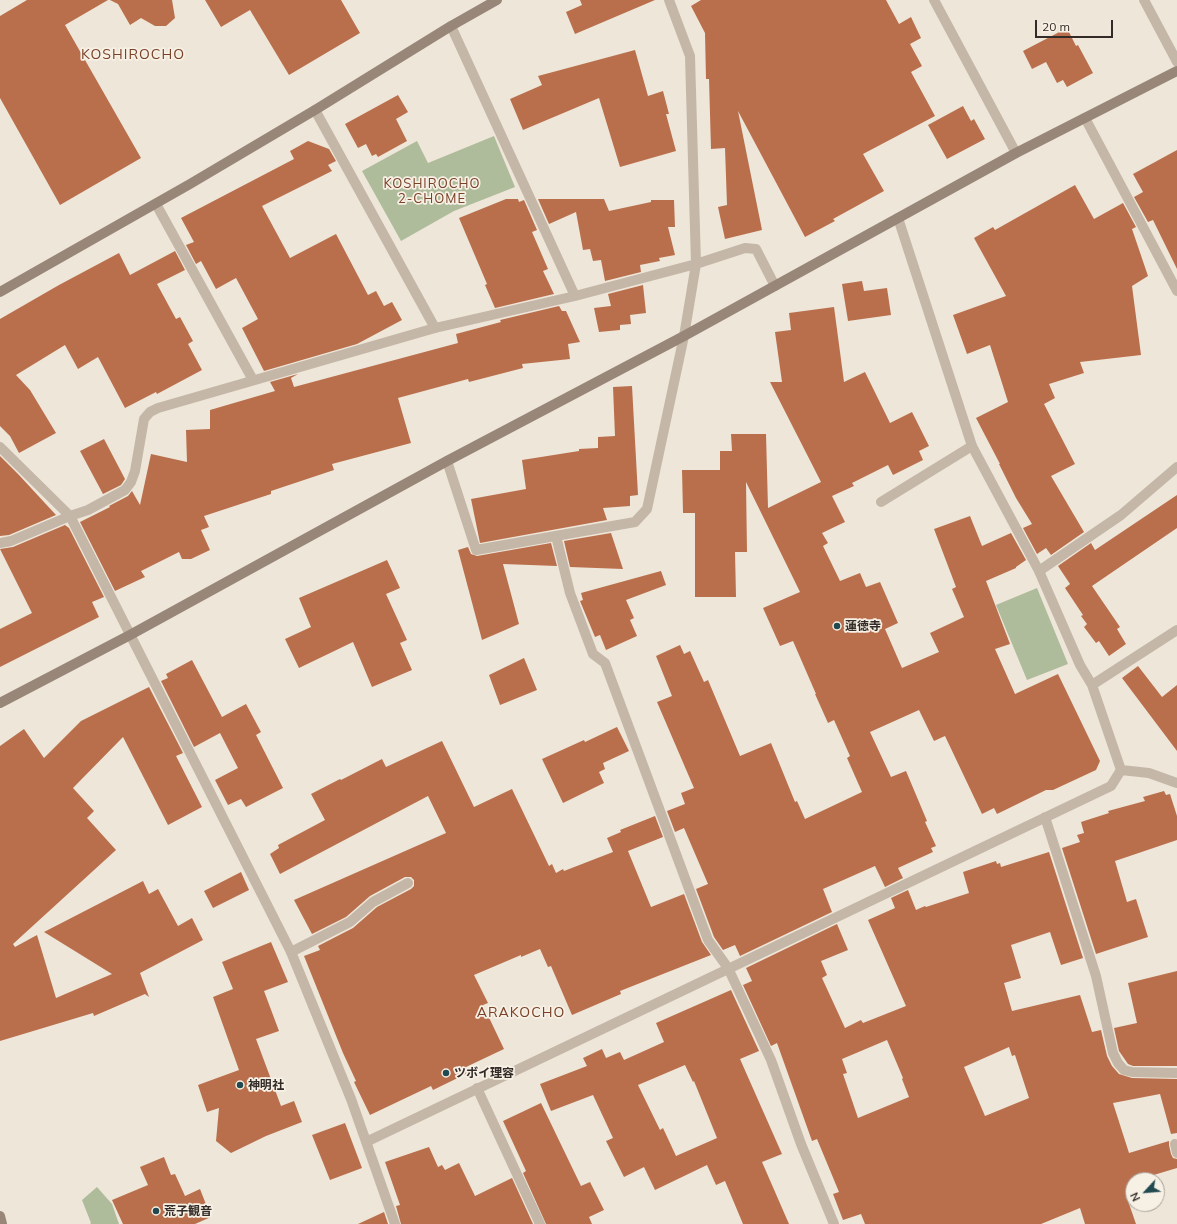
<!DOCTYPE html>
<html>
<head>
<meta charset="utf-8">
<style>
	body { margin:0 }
	#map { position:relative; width:1177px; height:1224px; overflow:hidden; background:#eee6d9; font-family:Mulish,sans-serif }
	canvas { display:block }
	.north { position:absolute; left:1125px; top:1172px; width:40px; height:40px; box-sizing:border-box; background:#f7f0e5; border:1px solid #a8a199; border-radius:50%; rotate:244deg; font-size:11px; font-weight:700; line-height:16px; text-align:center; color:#322b27 }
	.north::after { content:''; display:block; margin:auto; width:14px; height:18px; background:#204950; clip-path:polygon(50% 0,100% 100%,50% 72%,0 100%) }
	.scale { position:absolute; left:1035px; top:20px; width:78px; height:18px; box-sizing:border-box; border:2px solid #322b27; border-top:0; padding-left:5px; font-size:12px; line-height:14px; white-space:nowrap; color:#322b27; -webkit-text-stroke:3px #f7f0e5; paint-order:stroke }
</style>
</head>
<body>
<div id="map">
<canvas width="1177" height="1224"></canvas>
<div class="north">N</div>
<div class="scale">20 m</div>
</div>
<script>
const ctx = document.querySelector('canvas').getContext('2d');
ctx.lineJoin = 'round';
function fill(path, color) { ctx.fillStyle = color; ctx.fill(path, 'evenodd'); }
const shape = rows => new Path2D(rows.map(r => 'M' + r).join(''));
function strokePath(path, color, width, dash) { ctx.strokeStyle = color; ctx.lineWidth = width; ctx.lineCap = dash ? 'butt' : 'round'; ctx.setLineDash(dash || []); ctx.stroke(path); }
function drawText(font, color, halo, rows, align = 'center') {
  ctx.font = font + ' Mulish,"Noto Sans JP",sans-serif'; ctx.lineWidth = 3.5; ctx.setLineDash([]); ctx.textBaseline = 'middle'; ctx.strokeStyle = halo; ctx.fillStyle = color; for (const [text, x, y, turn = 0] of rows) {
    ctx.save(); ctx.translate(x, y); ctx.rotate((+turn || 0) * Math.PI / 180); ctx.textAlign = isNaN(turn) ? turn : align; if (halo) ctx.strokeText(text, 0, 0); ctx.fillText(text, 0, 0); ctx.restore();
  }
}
fill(shape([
	[494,136,515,187,454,211,401,241,362,171,417,141,428,163],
	[1037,588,1068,664,1027,680,996,605],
	[97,1187,112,1204,119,1224,90,1224,91,1223,82,1200]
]), '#aebc9b');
fill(shape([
	[27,0,108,0,65,25,141,158,60,205,0,98,0,16],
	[110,0,172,0,175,18,166,26,155,26,141,18,130,25,118,4],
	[205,0,341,0,360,33,289,75,250,10,221,27],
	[580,0,655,0,575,34,566,12,582,5],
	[701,0,886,0,899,24,911,17,921,38,910,44,922,66,911,72,935,116,863,154,884,191,833,219,835,221,805,237,738,111,762,230,725,239,718,207,727,205,725,148,711,149,709,79,706,79,705,33,691,6],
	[1067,28,1076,46,1078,45,1093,73,1067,87,1063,80,1057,83,1046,62,1032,69,1023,51],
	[635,50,648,96,663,91,669,114,666,114,676,151,620,167,599,98,523,130,510,99,542,85,538,76],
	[398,95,408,112,396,119,407,141,378,157,376,154,372,156,366,144,358,148,345,124],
	[963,106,971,121,974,119,985,139,947,159,928,125],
	[308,141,329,149,336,161,328,165,332,171,262,206,290,258,336,234,368,295,376,291,384,306,392,302,402,320,357,344,264,371,242,328,258,319,236,278,216,289,201,261,196,264,186,245,194,242,181,218,294,159,290,151],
	[1177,150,1177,269,1153,220,1148,222,1134,197,1143,192,1133,174],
	[1075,185,1094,219,1123,203,1136,227,1132,229,1148,276,1132,286,1141,355,1080,362,1084,373,1049,384,1055,398,1044,404,1075,464,1051,476,1084,532,1051,555,1046,548,1037,554,1023,528,1032,524,1016,498,999,464,1000,464,976,418,1008,402,990,345,967,354,953,315,1006,296,974,238,993,227,995,230],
	[506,199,518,199,519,202,524,200,537,230,532,232,548,269,543,271,554,294,495,308,485,285,487,284,459,218],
	[538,199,604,199,609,211,651,202,651,200,674,200,675,227,668,227,675,255,659,258,660,261,640,265,641,272,605,281,601,260,593,261,590,249,583,250,576,212,549,224],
	[175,251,185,270,157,284,176,319,180,317,193,341,188,344,202,370,157,394,156,392,125,408,98,357,78,369,65,345,16,375,30,390,56,433,19,453,10,436,0,426,0,319,59,285,119,253,130,275],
	[862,281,864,291,887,288,891,315,848,321,842,284],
	[643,285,646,313,630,315,631,324,620,325,620,330,599,332,594,308,611,306,608,294],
	[559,306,562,311,566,311,580,342,568,344,570,359,522,364,523,368,469,382,468,379,398,398,411,443,332,464,334,470,271,491,271,494,204,516,209,527,201,530,210,550,191,559,182,559,179,552,141,571,145,577,115,591,80,522,110,507,109,506,128,496,132,491,140,505,151,454,187,462,186,430,210,429,210,410,275,391,270,382,298,374,291,378,294,387,458,343,456,334,501,322,500,320],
	[834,307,844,382,865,372,890,423,912,412,929,446,919,451,923,460,893,475,888,465,852,483,854,486,832,496,845,522,822,533,828,543,823,546,840,581,860,573,866,587,880,582,898,623,885,629,902,668,939,652,930,633,964,617,952,589,956,587,934,529,970,516,982,546,1011,533,1026,560,1016,567,1016,568,986,581,1010,644,995,649,1015,694,1058,674,1100,761,1096,770,1053,790,1046,790,997,814,994,808,982,814,945,736,934,741,919,710,870,732,891,777,906,771,927,821,925,822,936,846,931,848,933,852,898,868,903,878,885,887,875,866,823,889,832,912,740,956,735,945,723,950,714,937,696,889,708,884,684,828,675,832,667,811,685,804,681,793,694,788,657,702,672,696,656,656,680,645,684,654,690,651,704,682,708,680,740,756,771,743,795,802,797,801,805,819,862,792,847,758,850,756,834,720,828,723,815,694,816,694,793,641,780,646,763,608,800,592,746,482,747,552,735,552,736,597,695,597,695,513,683,513,682,470,720,470,720,451,732,451,731,434,766,434,768,508,821,482,770,382,782,382,775,332,791,330,789,313],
	[632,386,638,495,630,496,630,506,603,508,607,520,480,543,471,499,526,489,522,460,579,451,579,449,598,448,598,437,615,436,613,387],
	[104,439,125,479,121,485,103,494,80,451],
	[0,456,19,475,56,515,9,535,0,536],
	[1177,495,1177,528,1092,586,1120,627,1117,629,1126,644,1109,656,1099,641,1096,643,1084,627,1087,624,1081,616,1083,615,1065,588,1070,584,1058,566,1091,543,1095,550],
	[65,525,69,528,104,597,92,602,99,617,0,667,0,629,32,613,0,549,13,547],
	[611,533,623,569,570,567,564,541],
	[551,543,557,566,503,564,519,624,482,640,458,550,468,547,471,554,477,556],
	[387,560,400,588,386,594,407,640,400,643,412,670,372,687,353,642,299,668,285,639,311,627,299,598],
	[661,571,666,585,626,600,634,618,630,620,637,636,606,650,600,635,595,637,580,601,583,600,581,593],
	[524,658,537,690,500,705,489,675],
	[192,660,222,717,246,704,261,732,256,735,283,788,246,807,241,799,228,805,215,780,238,768,220,733,194,747,161,681,168,678,166,674],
	[1138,666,1162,697,1177,685,1177,751,1122,678],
	[149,687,183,753,176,756,202,807,168,825,123,737,73,788,94,811,87,818,116,850,13,944,15,947,37,935,56,998,112,974,44,932,143,881,149,894,158,889,178,926,192,918,203,940,140,973,149,997,145,994,94,1016,93,1013,0,1041,0,746,24,729,44,758,81,721],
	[617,727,629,751,603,763,605,769,599,772,604,783,563,803,542,759,584,740,585,742],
	[442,741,474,807,512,789,549,866,552,864,556,873,563,869,564,871,613,852,607,838,621,832,620,830,655,816,663,837,628,851,651,907,684,894,702,942,711,955,620,991,621,994,572,1015,551,966,548,967,540,949,521,957,521,955,474,975,488,1003,483,1005,504,1049,466,1067,468,1073,433,1090,431,1086,370,1115,354,1082,356,1081,343,1053,304,956,320,950,318,946,353,928,377,907,411,889,414,886,414,880,411,877,405,877,370,896,346,917,312,934,294,900,446,833,428,796,280,874,270,854,279,848,278,845,325,820,311,794,340,779,341,780,382,759,386,767],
	[1164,791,1166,795,1170,794,1177,816,1177,840,1115,861,1127,902,1136,899,1148,937,1096,954,1062,848,1080,842,1077,835,1084,833,1081,822,1109,813,1108,811,1145,801,1143,797],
	[1049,852,1083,958,1061,965,1050,932,1011,945,1021,978,1004,983,1012,1011,1080,995,1092,1032,1101,1030,1107,1056,1112,1066,1119,1074,1132,1078,1177,1079,1177,1133,1171,1134,1160,1094,1113,1103,1129,1153,1169,1141,1169,1145,1171,1154,1173,1158,1177,1159,1177,1168,1137,1180,1133,1180,1133,1196,1127,1198,1136,1224,1085,1224,1080,1208,1041,1224,865,1224,861,1214,843,1220,833,1194,839,1192,817,1139,812,1141,777,1043,771,1046,743,985,752,981,746,968,837,924,848,950,821,961,827,975,822,978,845,1028,861,1020,863,1023,906,1006,868,920,895,908,891,898,908,890,916,910,925,906,926,907,969,893,963,872,996,861,997,864,1000,863,1001,867],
	[887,1040,903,1078,902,1079,909,1097,858,1118,843,1074,847,1073,842,1059],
	[1009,1047,1012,1056,1015,1055,1029,1098,985,1116,964,1067],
	[241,872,249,890,213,908,204,891],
	[271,942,288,982,264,991,279,1031,256,1039,281,1106,294,1101,302,1122,266,1136,231,1153,216,1141,219,1108,207,1112,198,1085,239,1070,213,997,233,989,222,962],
	[1177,971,1177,1066,1133,1066,1128,1064,1119,1051,1114,1028,1137,1023,1128,983],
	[731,990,759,1051,740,1059,782,1154,762,1162,789,1224,743,1224,725,1181,716,1185,707,1165,655,1190,644,1167,624,1177,606,1141,613,1138,593,1095,551,1111,540,1084,587,1066,583,1058,602,1049,606,1058,620,1052,624,1060,664,1042,656,1023],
	[685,1065,693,1082,694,1081,717,1138,676,1156,663,1128,660,1130,638,1085],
	[541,1103,581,1186,590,1182,604,1210,589,1217,592,1224,546,1224,523,1173,526,1171,503,1121],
	[345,1123,362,1168,330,1180,312,1135],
	[429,1147,438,1167,442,1165,445,1170,459,1163,475,1196,512,1178,533,1224,401,1224,396,1206,400,1205,385,1162],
	[164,1157,171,1175,175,1174,185,1196,200,1189,211,1217,195,1224,123,1224,112,1200,148,1185,140,1167],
	[384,1212,388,1224,358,1224]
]), '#ba6f4c');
strokePath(shape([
	[881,502,972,446],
	[291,952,350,922,373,902,408,883],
	[477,1088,540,1224],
	[1175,1144,1177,1153]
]), '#c5b7a7', 10);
strokePath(shape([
	[934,0,1016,153],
	[1144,0,1177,62],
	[451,26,575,296],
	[315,110,435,328],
	[1085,118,1177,291],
	[156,204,253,380],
	[0,447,70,516,291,952,351,1099,395,1224],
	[447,461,476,550,635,522,647,509,684,336,696,264,690,56,669,0],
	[556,536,570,593,593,654,605,663,708,940,728,968,771,1060,801,1144,834,1224],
	[0,543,11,541,70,516,88,510,125,490,131,482,135,471,144,419,150,412,158,408,435,328,575,296,696,264,745,248,756,249,775,286],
	[1039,571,1121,515,1177,467],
	[1092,685,1177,630],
	[1121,770,1149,773,1177,783],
	[1045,817,1096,976,1113,1053,1118,1063,1124,1070,1132,1072,1177,1073],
	[366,1142,1111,786,1121,770,1092,685,1080,665,1039,571,972,446,898,218]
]), '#c5b7a7', 10);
strokePath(shape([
	[0,292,190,184,315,110,451,26,497,0],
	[0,703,130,635,447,461,684,336,1016,153,1177,71],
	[0,1216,2,1224]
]), '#988678', 10);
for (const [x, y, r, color] of [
	[837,626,4,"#204950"],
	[446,1073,4,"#204950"],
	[240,1085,4,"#204950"],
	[156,1211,4,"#204950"]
]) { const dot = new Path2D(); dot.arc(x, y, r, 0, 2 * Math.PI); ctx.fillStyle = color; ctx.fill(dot); strokePath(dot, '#f7f0e5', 1.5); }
drawText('bold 12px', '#322b27', '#f7f0e5', [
	["蓮徳寺",845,626],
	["ツボイ理容",454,1073],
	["神明社",248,1085],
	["荒子観音",164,1211]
], 'left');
ctx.letterSpacing = '1px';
drawText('13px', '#794127', '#f7f0e5', [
	["KOSHIROCHO",432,184],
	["2-CHOME",432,199]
]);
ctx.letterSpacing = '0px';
ctx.letterSpacing = '1px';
drawText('14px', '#794127', '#f7f0e5', [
	["KOSHIROCHO",133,55],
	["ARAKOCHO",521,1013]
]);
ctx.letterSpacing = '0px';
</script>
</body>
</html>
